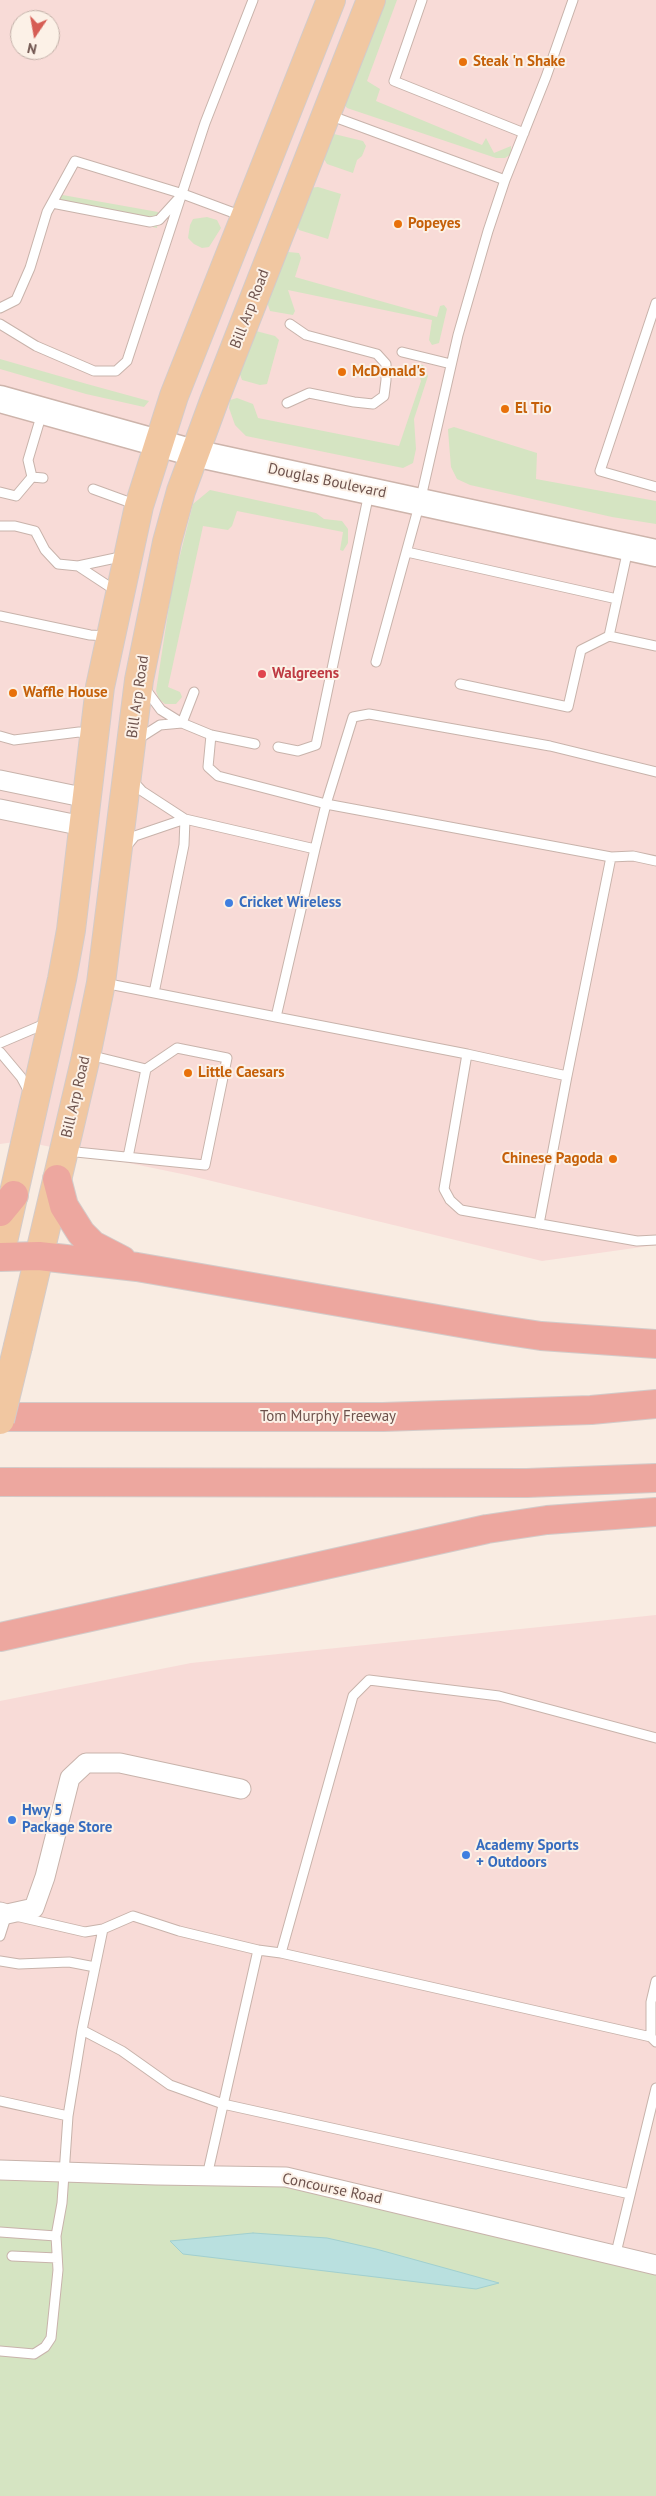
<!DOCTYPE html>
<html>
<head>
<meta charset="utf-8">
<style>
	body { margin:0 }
	#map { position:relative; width:656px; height:2496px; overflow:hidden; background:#f9ece2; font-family:"PT Sans",sans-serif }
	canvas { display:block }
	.north { position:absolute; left:10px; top:10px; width:50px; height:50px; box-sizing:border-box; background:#fcf1e7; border:1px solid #c3b1a9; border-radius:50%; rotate:192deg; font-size:14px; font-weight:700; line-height:20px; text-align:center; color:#6d524c }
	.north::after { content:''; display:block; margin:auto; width:18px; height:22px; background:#d65d54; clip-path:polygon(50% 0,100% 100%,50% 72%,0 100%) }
</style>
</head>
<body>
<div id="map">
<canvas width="656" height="2496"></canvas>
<div class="north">N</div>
</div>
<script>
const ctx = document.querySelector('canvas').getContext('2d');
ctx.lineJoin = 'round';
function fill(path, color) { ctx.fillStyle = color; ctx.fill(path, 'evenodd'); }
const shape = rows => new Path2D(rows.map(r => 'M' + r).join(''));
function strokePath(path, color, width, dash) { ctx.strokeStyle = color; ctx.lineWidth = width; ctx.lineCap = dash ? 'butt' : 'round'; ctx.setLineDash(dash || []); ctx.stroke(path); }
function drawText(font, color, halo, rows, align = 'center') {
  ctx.font = font + ' "PT Sans",sans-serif'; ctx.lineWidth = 4; ctx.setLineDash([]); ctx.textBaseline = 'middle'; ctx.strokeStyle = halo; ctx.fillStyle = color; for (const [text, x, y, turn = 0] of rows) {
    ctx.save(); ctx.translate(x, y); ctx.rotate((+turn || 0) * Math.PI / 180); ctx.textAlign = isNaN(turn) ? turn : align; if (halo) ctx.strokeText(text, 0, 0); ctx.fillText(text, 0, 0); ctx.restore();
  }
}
fill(shape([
	[0,0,656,0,656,1245,542,1261,187,1175,22,1141,0,1144],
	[20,20,50,20,50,50,20,50],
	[656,1615,656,2265,0,2170,0,1701,191,1663]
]), '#f8dbd7');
fill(shape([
	[383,0,397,0,367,81,380,89,376,101,482,145,486,138,494,153,511,146,511,154,505,158,496,158,347,108,344,104],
	[334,134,363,141,366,146,362,156,357,160,353,173,327,164,324,159,330,139],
	[318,187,341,194,328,239,299,230,297,225,309,188],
	[57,194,158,212,157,228,55,207],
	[207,217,217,220,221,228,209,247,202,248,194,244,188,238,190,225,193,219],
	[288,252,299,253,301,258,295,277,437,317,440,306,444,305,447,309,439,343,432,345,429,340,432,320,288,290,295,311,293,315,270,311,266,299,282,256],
	[256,331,275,336,279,340,267,384,260,385,242,380,238,369],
	[0,359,87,384,149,401,144,407,86,394,0,369],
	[417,364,423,365,428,376,414,419,416,449,413,463,403,468,246,436,235,425,229,408,230,400,237,398,253,404,258,418,399,446,421,381,419,375,409,373,410,369],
	[454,427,537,453,536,479,656,501,656,524,612,517,470,485,457,479,451,467,449,443,448,429],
	[210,490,316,513,324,519,342,521,348,529,348,543,343,551,340,550,343,532,237,511,232,526,228,530,203,526,168,687,180,692,182,697,176,704,165,704,159,699,156,691,172,587,193,504],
	[0,2170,286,2177,656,2265,656,2496,0,2496]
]), '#d5e4c2');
const water = shape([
	[253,2233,327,2238,376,2249,499,2283,476,2289,183,2254,170,2241,253,2233]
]);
fill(water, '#b9e0df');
strokePath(water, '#a1d0d0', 1);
const lane = shape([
	[422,0,394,81,524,133],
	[329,115,505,180],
	[52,203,150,222,159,220,179,198],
	[656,303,600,471,656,487],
	[0,308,16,300,30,268,47,212,75,161,183,194,242,216],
	[0,324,36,346,94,371,116,371,127,361,205,123,253,0],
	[402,352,451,364],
	[287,403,309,393,354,402,373,404,384,396,386,380,386,364,377,354,306,335,290,324],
	[32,477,43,478],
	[93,489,137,505],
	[0,492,16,496,32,477,28,460,42,413],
	[0,526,15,526,35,531,45,550,58,564,78,566,125,556],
	[628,549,609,636,656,646],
	[407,552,617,599],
	[78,566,116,591],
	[0,616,90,635,107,636],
	[376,662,420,502,458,335,488,231,505,180,546,77,573,0],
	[460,684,568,707,581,650,609,636],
	[194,692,182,723,211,735,255,744],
	[211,735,208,767,218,776,326,804,315,849],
	[0,736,14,740,79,732,91,734],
	[138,739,160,725,182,723,161,710,144,687],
	[278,747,298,751,316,745,369,493],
	[656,772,550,746,369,714,353,717,326,804,611,857,633,856,656,861],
	[126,847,135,836,185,819,142,791,132,780],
	[104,983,276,1017,315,849,185,819,184,845,154,993],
	[276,1017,467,1054,444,1189,450,1200,461,1210,637,1241,656,1240],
	[0,1043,47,1023],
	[0,1052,21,1077,29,1092],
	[467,1054,567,1076,611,857],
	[89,1055,146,1069],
	[66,1151,205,1165,227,1058,177,1048,146,1069,128,1157],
	[539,1224,567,1076],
	[103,1929,82,2030,122,2051,170,2085,223,2104,630,2194],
	[0,1936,7,1914,85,1932,103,1929,133,1916,179,1931,258,1950],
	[281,1953,651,2037],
	[0,1961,19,1964,69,1962,95,1967],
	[656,1981,651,2002,651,2037,656,2042],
	[0,2101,68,2116],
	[207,2176,258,1950,281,1953,353,1696,369,1680,499,1696,656,1738],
	[0,2232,56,2236],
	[12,2256,57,2258],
	[615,2257,656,2088],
	[0,2351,34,2354,45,2347,51,2338,58,2270,56,2236,62,2203,68,2116,82,2030]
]);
const street = shape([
	[0,780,87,798],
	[0,809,83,826],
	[0,1912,7,1914,34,1908,45,1877,70,1778,86,1763,120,1763,241,1789],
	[0,2170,156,2175,286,2177,656,2265]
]);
const secondary = shape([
	[0,399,194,453,656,553]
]);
const primary = shape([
	[0,1255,62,979,71,930,100,687,139,506,174,396,331,0],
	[18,1346,85,1061,101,983,139,680,167,542,181,491,214,401,371,0]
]);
const highway = shape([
	[57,1179,64,1206,81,1233,93,1245,122,1260],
	[0,1212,14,1195],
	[0,1257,39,1256,137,1267,495,1329,541,1336,656,1344],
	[0,1417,383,1417,591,1410,656,1404],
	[0,1482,527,1483,656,1478],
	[0,1637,487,1529,547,1520,656,1512]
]);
strokePath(lane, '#c8b3ab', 11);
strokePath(street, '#c8b3ab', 21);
strokePath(secondary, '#cdb4ab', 29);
strokePath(primary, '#d3cbc9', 30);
strokePath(highway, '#d3cbc9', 30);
strokePath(lane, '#fff', 9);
strokePath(street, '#fff', 19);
strokePath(secondary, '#fff', 26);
strokePath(primary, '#f1c7a1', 28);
strokePath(highway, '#eda79f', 28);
const primaryBridge = shape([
	[0,1420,18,1346]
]);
strokePath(primaryBridge, '#d3cbc9', 30, []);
strokePath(primaryBridge, '#f1c7a1', 28);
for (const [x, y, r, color] of [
	[463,62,5,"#e8710a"],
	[398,224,5,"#e8710a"],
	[342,372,5,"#e8710a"],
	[505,409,5,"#e8710a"],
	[262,674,5,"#e0444e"],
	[13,693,5,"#e8710a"],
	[229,903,5,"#3f7fe0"],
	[188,1073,5,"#e8710a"],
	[613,1159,5,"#e8710a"],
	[12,1820,5,"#3f7fe0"],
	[466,1855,5,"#3f7fe0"]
]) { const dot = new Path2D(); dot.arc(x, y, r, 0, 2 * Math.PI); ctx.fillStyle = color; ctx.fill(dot); strokePath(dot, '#fcf1e7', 2); }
drawText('bold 15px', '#c56008', '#fcf1e7', [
	["Steak 'n Shake",473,62],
	["Popeyes",408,224],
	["McDonald's",352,372],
	["El Tio",515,409],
	["Waffle House",23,693],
	["Little Caesars",198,1073],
	["Chinese Pagoda",603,1159,"right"]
], 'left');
drawText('15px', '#6d524c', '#fcf1e7', [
	["Bill Arp Road",250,309,-69],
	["Douglas Boulevard",327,481,12],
	["Bill Arp Road",138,697,-82],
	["Bill Arp Road",76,1097,-77],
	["Tom Murphy Freeway",328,1417],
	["Concourse Road",332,2189,12]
]);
drawText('bold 15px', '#be3a42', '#fcf1e7', [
	["Walgreens",272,674]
], 'left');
drawText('bold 15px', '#366cbe', '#fcf1e7', [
	["Cricket Wireless",239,903],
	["Hwy 5",22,1811],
	["Package Store",22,1828],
	["Academy Sports",476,1846],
	["+ Outdoors",476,1863]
], 'left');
</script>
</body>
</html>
